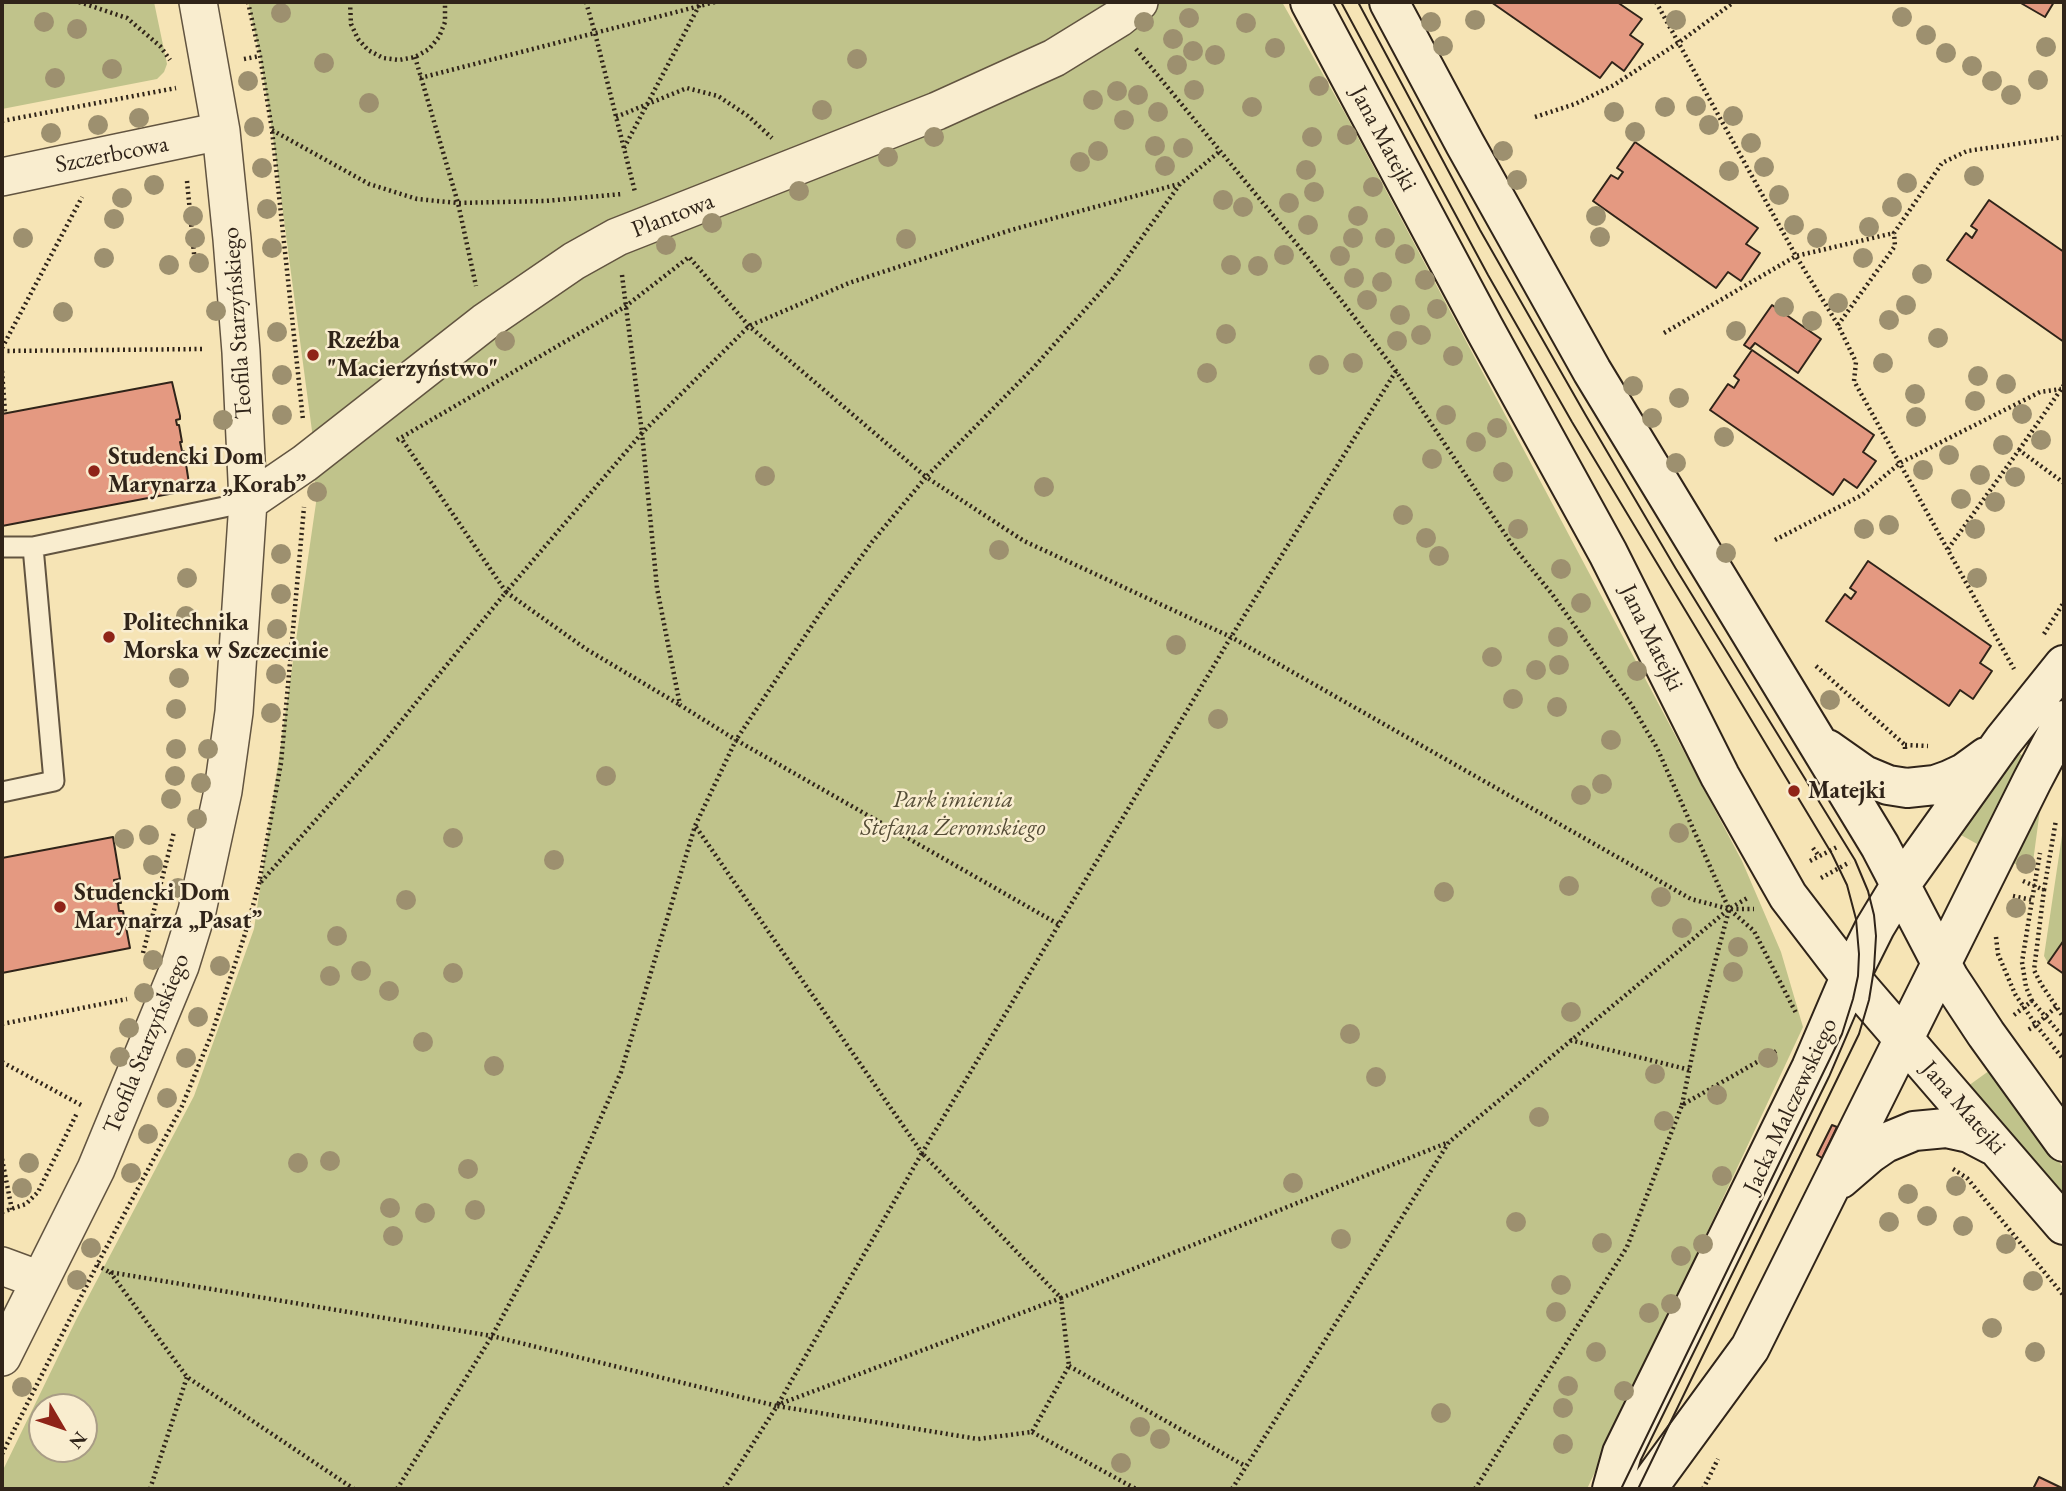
<!DOCTYPE html>
<html>
<head>
<meta charset="utf-8">
<style>
	body { margin:0 }
	#map { position:relative; width:2066px; height:1491px; overflow:hidden; background:#f6e4b5; font-family:"EB Garamond",serif }
	canvas { display:block }
	.frame { position:absolute; inset:0; border:4px solid #302419; pointer-events:none }
	.north { position:absolute; left:28px; top:1393px; width:70px; height:70px; box-sizing:border-box; background:#f9edcf; border:2px solid #a99d86; border-radius:50%; rotate:129deg; font-size:19px; font-weight:700; line-height:28px; text-align:center; color:#302419 }
	.north::after { content:''; display:block; margin:auto; width:24px; height:32px; background:#8f2418; clip-path:polygon(50% 0,100% 100%,50% 72%,0 100%) }
</style>
</head>
<body>
<div id="map">
<canvas width="2066" height="1491"></canvas>
<div class="frame"></div>
<div class="north">N</div>
</div>
<script>
const ctx = document.querySelector('canvas').getContext('2d');
ctx.lineJoin = 'round';
function fill(path, color) { ctx.fillStyle = color; ctx.fill(path, 'evenodd'); }
const shape = rows => new Path2D(rows.map(r => 'M' + r).join(''));
function strokePath(path, color, width, dash) { ctx.strokeStyle = color; ctx.lineWidth = width; ctx.lineCap = dash ? 'butt' : 'round'; ctx.setLineDash(dash || []); ctx.stroke(path); }
function drawText(font, color, halo, rows, align = 'center') {
  ctx.font = font + ' "EB Garamond",serif'; ctx.lineWidth = 5; ctx.setLineDash([]); ctx.textBaseline = 'middle'; ctx.strokeStyle = halo; ctx.fillStyle = color; for (const [text, x, y, turn = 0] of rows) {
    ctx.save(); ctx.translate(x, y); ctx.rotate((+turn || 0) * Math.PI / 180); ctx.textAlign = isNaN(turn) ? turn : align; if (halo) ctx.strokeText(text, 0, 0); ctx.fillText(text, 0, 0); ctx.restore();
  }
}
fill(shape([
	[2,2,154,2,167,64,164,72,157,79,2,109],
	[248,2,1282,2,1346,115,1742,861,1781,952,1803,1027,1587,1489,2,1489,2,1472,76,1320,194,1096,254,929,316,503,312,431,272,130,260,56],
	[42,1407,84,1407,84,1449,42,1449],
	[2019,753,2023,756,2023,759,1979,845,1961,835],
	[2041,802,2033,862,2028,867,2022,868,2012,862],
	[2064,822,2064,940,2048,963,2044,956],
	[1993,1068,2064,1169,2064,1201,1968,1086]
]), '#c0c38b');
const building = shape([
	[1491,2,1617,2,1642,19,1630,35,1643,44,1624,71,1612,62,1600,78,1491,2],
	[2019,2,2054,2,2045,17,2019,2],
	[1635,142,1758,228,1746,244,1760,253,1741,281,1728,272,1716,288,1593,201,1611,175,1618,179,1623,172,1617,168,1635,142],
	[1989,200,2064,252,2064,342,1947,260,1966,233,1972,238,1977,230,1971,226,1989,200],
	[1772,305,1821,339,1798,373,1755,343,1750,349,1744,345,1772,305],
	[1752,350,1874,435,1863,452,1876,461,1857,488,1844,479,1833,495,1710,410,1728,384,1734,388,1739,380,1734,376,1752,350],
	[172,382,180,416,180,419,176,420,177,425,179,425,182,442,180,442,182,451,184,451,190,490,2,526,2,414,172,382],
	[1868,561,1991,646,1980,663,1992,671,1973,699,1960,690,1949,706,1826,621,1845,594,1851,599,1856,592,1850,588,1868,561],
	[113,837,120,879,114,880,115,887,118,887,121,903,118,903,119,911,123,911,130,948,2,973,2,858,113,837],
	[2064,940,2064,974,2048,963,2064,940],
	[1832,1125,1837,1127,1822,1158,1817,1155,1832,1125],
	[2039,1477,2064,1489,2033,1489,2039,1477]
]);
fill(building, '#e49981');
strokePath(building, '#302419', 2);
const lane = shape([
	[2,547,33,547,248,502],
	[2,792,54,781,33,547]
]);
const street = shape([
	[2,177,221,131],
	[248,502,305,463,485,322,574,261,617,237,937,111,1054,58,1119,18,1139,2],
	[2,1266,40,1280],
	[2,1357,96,1169,180,966,197,911,223,791,234,712,248,502,241,352,232,239,221,131,198,2]
]);
const secondary = shape([
	[1310,2,1484,328,1608,553,1720,776,1788,896,1850,977,2064,1225],
	[1389,2,1465,144,1592,371,1880,846,1949,978,1986,1034,2064,1142],
	[1827,749,1864,775,1888,785,1907,788,1935,785,1949,780,1964,773,1986,757],
	[1840,1179,1869,1154,1885,1143,1914,1131,1946,1128,1969,1133,1992,1145],
	[1612,1489,1622,1453,1811,1068,1850,977,1875,927,1901,884,2003,741,2064,665],
	[1647,1489,1750,1348,2032,781,2064,720]
]);
strokePath(lane, '#625440', 23);
strokePath(street, '#625440', 40);
strokePath(secondary, '#302419', 42);
strokePath(shape([
	[79,2,127,18,160,46,170,60],
	[248,2,260,56,272,130,303,420],
	[350,2,351,24,358,39,368,50,383,58,399,60,415,57,429,49,439,37,445,22,445,2],
	[586,2,595,33,715,2],
	[1656,2,1796,256,1838,325,1856,362,1854,381,2014,669],
	[1136,49,1310,260,1396,371,1513,546,1552,594,1631,704,1657,748,1729,909,1754,931,1796,1013],
	[415,57,458,203,476,286],
	[244,59,260,56],
	[420,78,595,33,635,192],
	[616,117,687,88,718,96,748,116,772,138],
	[1535,117,1575,104,1614,85,1678,43,1734,2],
	[2,121,176,88],
	[272,130,369,184,417,199,458,203,545,201,622,194],
	[624,148,701,2],
	[187,181,196,274],
	[622,275,642,433,506,592,586,649,680,705],
	[1838,325,1895,246,1894,233,1942,163,1967,151,2064,137],
	[1664,333,1796,256,1894,233],
	[2,348,82,197],
	[2,351,203,349],
	[2,371,5,412],
	[397,440,626,306,689,257,749,326,926,477,1035,366,1113,278,1180,184,1219,152],
	[2019,450,2064,385],
	[1775,540,1862,495,1900,463,2040,392,2061,389],
	[1948,549,2019,450,2064,483],
	[2044,634,2064,602],
	[1816,666,1905,745,1905,751],
	[1905,745,1928,746],
	[696,827,922,1153,1231,637,1396,371],
	[1813,848,1819,856],
	[1810,861,1839,846],
	[1821,878,1850,862],
	[2023,881,2044,890,2034,970,2041,984,2064,1018],
	[261,882,376,752,506,592,401,438],
	[2044,890,2056,820],
	[2013,896,2032,900,2040,853],
	[1058,924,736,740,823,609,872,542,926,477,1024,541,1231,637,1691,899,1729,909,1754,909],
	[1996,937,1998,954,2015,994,2036,1025,2028,1030],
	[143,953,174,832],
	[2032,1001,2026,987,2022,962,2032,900],
	[2056,1007,2036,1025,2064,1060],
	[2014,1015,2032,1001,2064,1038],
	[2,1024,127,999],
	[1570,1040,1690,1070],
	[2,1062,81,1105],
	[1682,1105,1699,1022,1729,910],
	[2,1159,12,1210],
	[1953,1169,1967,1178,2064,1296],
	[2,1212,26,1204,38,1192,77,1113],
	[97,1265,109,1272,492,1336,777,1406,922,1153,1061,1298,1449,1142],
	[110,1272,187,1377,354,1489],
	[1069,1366,1245,1466],
	[1032,1432,1136,1489],
	[2,1454,97,1265,182,1106,212,1033,245,934,259,884,281,763,304,507],
	[150,1489,187,1377],
	[397,1489,492,1336,559,1212,621,1072,695,826,736,740,680,705,657,588,642,433,749,326,849,283,1011,230,1179,184],
	[724,1489,777,1406,978,1439,1032,1432,1069,1366,1061,1298,777,1405],
	[1232,1489,1449,1142,1729,909,1749,897],
	[1475,1489,1627,1247,1682,1105,1778,1050],
	[1703,1489,1718,1459]
]), '#302419', 4.5, [2, 3.5]);
strokePath(lane, '#f9edcf', 19);
strokePath(street, '#f9edcf', 37);
strokePath(secondary, '#f9edcf', 38);
strokePath(shape([
	[1341,2,1488,275,1572,422,1832,854,1847,885,1856,919,1859,954,1858,976,1853,999,1842,1034,1621,1489],
	[1358,2,1480,230,1585,414,1676,569,1855,860,1868,891,1874,915,1876,936,1874,969,1869,1000,1859,1034,1638,1489]
]), '#302419', 2);
ctx.fillStyle = '#9d906f';
for (const [x, y] of [
	[281,13],
	[1902,17],
	[1189,18],
	[1475,20],
	[1676,20],
	[44,22],
	[1144,22],
	[1431,22],
	[1246,23],
	[77,29],
	[1926,35],
	[1173,39],
	[1443,46],
	[2046,47],
	[1275,48],
	[1193,51],
	[1946,53],
	[1215,55],
	[857,59],
	[324,63],
	[1177,65],
	[1972,66],
	[112,69],
	[55,78],
	[2038,80],
	[248,81],
	[1992,81],
	[1319,86],
	[1194,90],
	[1117,91],
	[1138,95],
	[2011,95],
	[1093,100],
	[369,103],
	[1696,106],
	[1252,107],
	[1665,107],
	[822,110],
	[1158,112],
	[1614,112],
	[1733,116],
	[139,118],
	[1124,120],
	[98,125],
	[1709,125],
	[254,127],
	[1635,132],
	[51,133],
	[1347,135],
	[934,137],
	[1312,137],
	[1751,143],
	[1155,146],
	[1183,148],
	[1098,151],
	[1503,151],
	[888,157],
	[1080,162],
	[1165,166],
	[1764,167],
	[262,168],
	[1306,170],
	[1729,171],
	[1974,176],
	[1517,180],
	[1907,183],
	[154,185],
	[1373,187],
	[799,191],
	[1314,192],
	[1779,195],
	[122,198],
	[1223,200],
	[1289,203],
	[1243,207],
	[1892,207],
	[267,209],
	[193,216],
	[1358,216],
	[1596,216],
	[114,219],
	[712,223],
	[1308,225],
	[1794,225],
	[1869,227],
	[1600,237],
	[23,238],
	[195,238],
	[1353,238],
	[1385,238],
	[1817,238],
	[906,239],
	[666,245],
	[272,248],
	[1405,254],
	[1284,255],
	[1340,256],
	[104,258],
	[1863,258],
	[199,263],
	[752,263],
	[169,265],
	[1231,265],
	[1258,266],
	[1922,274],
	[1354,278],
	[1425,280],
	[1382,282],
	[1367,300],
	[1838,303],
	[1906,305],
	[1784,307],
	[1437,309],
	[216,311],
	[63,312],
	[1400,315],
	[1889,320],
	[1812,321],
	[1736,331],
	[277,332],
	[1226,334],
	[1421,335],
	[1938,338],
	[505,341],
	[1397,341],
	[1453,356],
	[1353,363],
	[1883,363],
	[1319,365],
	[1207,373],
	[282,375],
	[1978,376],
	[2006,384],
	[1633,386],
	[1915,394],
	[1679,398],
	[1975,401],
	[2022,414],
	[282,415],
	[1446,415],
	[1916,417],
	[1652,418],
	[223,420],
	[1497,428],
	[1724,437],
	[2041,440],
	[1476,442],
	[2003,445],
	[1949,455],
	[1432,459],
	[1676,463],
	[1923,470],
	[1503,472],
	[1980,475],
	[765,476],
	[2015,477],
	[1044,487],
	[317,492],
	[1961,499],
	[1995,502],
	[1403,515],
	[1889,525],
	[1518,529],
	[1864,529],
	[1975,529],
	[1426,538],
	[999,550],
	[1726,553],
	[281,554],
	[1439,556],
	[1561,569],
	[187,578],
	[1977,578],
	[281,594],
	[1581,603],
	[186,616],
	[277,629],
	[1558,637],
	[1176,645],
	[1492,657],
	[1559,665],
	[1536,670],
	[1637,671],
	[276,674],
	[179,678],
	[1513,699],
	[1830,700],
	[1557,707],
	[176,709],
	[271,713],
	[1218,719],
	[1611,740],
	[176,749],
	[208,749],
	[175,776],
	[606,776],
	[201,783],
	[1602,784],
	[1581,795],
	[171,799],
	[197,819],
	[1679,833],
	[149,835],
	[453,838],
	[124,839],
	[554,860],
	[2026,864],
	[153,865],
	[1569,886],
	[178,888],
	[1444,892],
	[1661,897],
	[406,900],
	[2016,908],
	[1682,928],
	[337,936],
	[1738,947],
	[153,960],
	[220,966],
	[361,971],
	[1733,972],
	[453,973],
	[330,976],
	[389,991],
	[144,993],
	[1571,1012],
	[198,1017],
	[129,1028],
	[1350,1034],
	[423,1042],
	[120,1057],
	[186,1058],
	[1768,1058],
	[494,1066],
	[1655,1074],
	[1376,1077],
	[1717,1095],
	[167,1098],
	[1539,1117],
	[1664,1121],
	[148,1134],
	[330,1161],
	[29,1163],
	[298,1163],
	[468,1169],
	[131,1173],
	[1722,1176],
	[1293,1183],
	[1956,1186],
	[22,1188],
	[1908,1194],
	[390,1208],
	[475,1210],
	[425,1213],
	[1927,1216],
	[1516,1222],
	[1889,1222],
	[1963,1226],
	[393,1236],
	[1341,1239],
	[1602,1243],
	[1703,1244],
	[2006,1244],
	[91,1248],
	[1681,1256],
	[77,1280],
	[2033,1281],
	[1561,1285],
	[1671,1304],
	[1556,1312],
	[1649,1313],
	[1992,1328],
	[1596,1352],
	[2035,1352],
	[1568,1386],
	[22,1387],
	[1624,1391],
	[1563,1408],
	[1441,1413],
	[1140,1427],
	[1160,1439],
	[1563,1444],
	[1121,1463]
]) { ctx.beginPath(); ctx.arc(x, y, 10, 0, 2 * Math.PI); ctx.fill(); }
for (const [x, y, r, color] of [
	[313,355,7,"#8f2418"],
	[94,471,7,"#8f2418"],
	[109,637,7,"#8f2418"],
	[1794,791,7,"#8f2418"],
	[60,907,7,"#8f2418"]
]) { const dot = new Path2D(); dot.arc(x, y, r, 0, 2 * Math.PI); ctx.fillStyle = color; ctx.fill(dot); strokePath(dot, '#f9edcf', 2.5); }
drawText('24px', '#302419', '#f9edcf', [
	["Jana Matejki",1383,139,62],
	["Szczerbcowa",112,155,-11],
	["Plantowa",673,216,-21],
	["Teofila Starzyńskiego",238,323,-94],
	["Jana Matejki",1651,638,64],
	["Teofila Starzyńskiego",147,1044,-68],
	["Jacka Malczewskiego",1791,1106,-65],
	["Jana Matejki",1963,1108,49]
]);
drawText('bold 24px', '#302419', '#f9edcf', [
	["Rzeźba",327,341],
	["\"Macierzyństwo\"",327,369],
	["Studencki Dom",108,457],
	["Marynarza „Korab”",108,485],
	["Politechnika",123,623],
	["Morska w Szczecinie",123,651],
	["Matejki",1808,791],
	["Studencki Dom",74,893],
	["Marynarza „Pasat”",74,921]
], 'left');
drawText('italic 24px', '#544c36', '#f9edcf', [
	["Park imienia",953,800],
	["Stefana Żeromskiego",953,828]
]);
</script>
</body>
</html>
